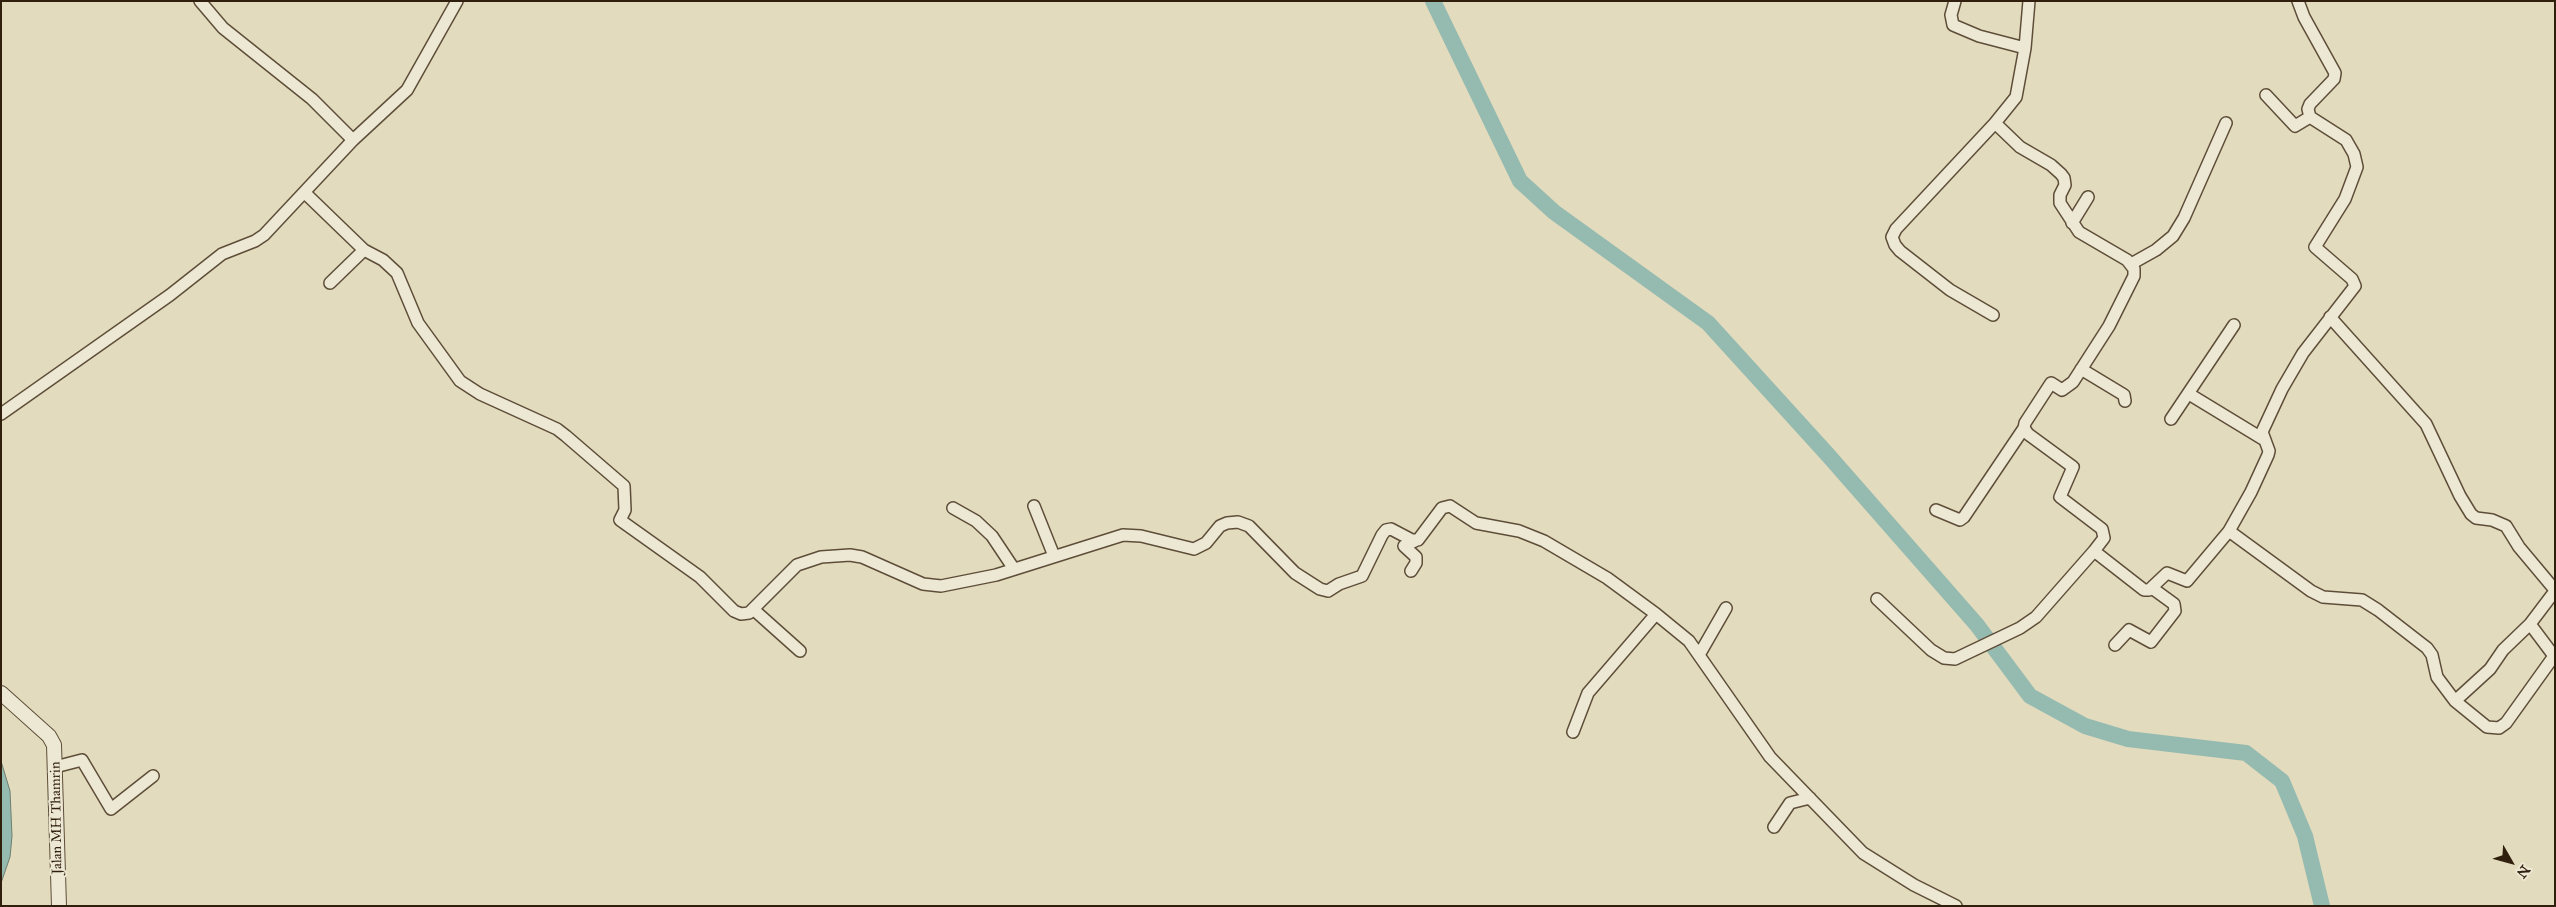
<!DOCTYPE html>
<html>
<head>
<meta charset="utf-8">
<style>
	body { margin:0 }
	#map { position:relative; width:2556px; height:907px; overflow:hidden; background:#e3dbbd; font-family:"IM FELL Great Primer",serif }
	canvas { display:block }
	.frame { position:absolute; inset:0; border:2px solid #311f0d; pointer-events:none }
	.north { position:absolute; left:2486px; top:837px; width:50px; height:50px; -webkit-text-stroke:4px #ede8d4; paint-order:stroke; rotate:128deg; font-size:14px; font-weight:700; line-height:20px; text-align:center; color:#311f0d }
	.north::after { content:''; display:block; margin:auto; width:18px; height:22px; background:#311f0d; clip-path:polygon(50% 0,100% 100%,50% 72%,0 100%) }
</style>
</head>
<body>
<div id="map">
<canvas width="2556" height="907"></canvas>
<div class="frame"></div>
<div class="north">N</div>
</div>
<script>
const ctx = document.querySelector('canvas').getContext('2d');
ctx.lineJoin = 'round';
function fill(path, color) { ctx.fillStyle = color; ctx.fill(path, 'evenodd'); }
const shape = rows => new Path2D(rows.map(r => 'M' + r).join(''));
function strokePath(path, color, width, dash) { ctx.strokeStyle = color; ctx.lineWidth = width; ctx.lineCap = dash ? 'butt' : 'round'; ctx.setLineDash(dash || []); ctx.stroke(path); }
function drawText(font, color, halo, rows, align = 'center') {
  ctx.font = font + ' "IM FELL Great Primer",serif'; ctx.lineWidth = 4; ctx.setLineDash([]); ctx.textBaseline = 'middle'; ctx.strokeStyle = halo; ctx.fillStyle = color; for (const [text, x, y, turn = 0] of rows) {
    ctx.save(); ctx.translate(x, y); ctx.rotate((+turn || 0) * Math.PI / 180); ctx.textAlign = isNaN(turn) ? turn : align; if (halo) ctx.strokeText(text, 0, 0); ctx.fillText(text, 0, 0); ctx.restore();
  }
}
const water = shape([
	[1,761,10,791,12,836,10,857,1,883,1,761]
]);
fill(water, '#95bbb1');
strokePath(water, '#6d7d6f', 1);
strokePath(shape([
	[1433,1,1520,181,1554,212,1708,323,1828,455,1977,625,2030,696,2085,726,2128,739,2246,753,2282,781,2305,836,2322,906]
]), '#95bbb1', 16);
const minor = shape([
	[200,1,223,28,312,99,353,140],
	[1955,1,1951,15,1953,25,1979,36,2025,48,2016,97,1995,123,2020,147,2051,165,2061,174,2064,178,2065,185,2060,195,2060,203,2079,232,2127,260,2134,269,2134,276,2109,326,2073,382,2062,390,2051,383,2025,423,2024,428,2028,434,2073,467,2060,497,2102,529,2104,538,2094,551],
	[2025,48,2029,1],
	[2266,95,2295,126,2310,117],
	[305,193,364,250,383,260,397,273,418,323,460,381,480,394,557,429,566,436,624,486,625,510,620,520,700,577,734,611,741,614,749,613,797,565,821,557,850,555,862,557,923,584,941,586,996,575,1123,535,1141,536,1194,549,1206,543,1220,526,1227,523,1238,522,1249,526,1295,573,1320,589,1328,591,1339,584,1362,576,1382,535,1386,530,1391,529,1412,540,1418,540,1442,508,1450,506,1476,523,1519,531,1544,541,1607,578,1656,614,1689,641,1770,757,1863,853,1914,885,1956,906],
	[2072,223,2088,197],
	[2131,264,2156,250,2173,236,2184,218,2226,123],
	[330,283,364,250],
	[1993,315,1950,290,1900,251,1895,245,1892,237,1896,229,1995,123],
	[2330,317,2426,424,2460,496,2471,514,2476,518,2492,520,2506,526,2519,547,2555,590],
	[2081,369,2124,395,2125,401],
	[2189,394,2263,439],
	[1,414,170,295,222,254,255,241,264,235,353,140,407,90,457,1],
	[2171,419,2234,325],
	[1034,506,1054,556],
	[953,508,976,521,992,536,1014,569],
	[1936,510,1960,520,1964,517,2024,428],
	[2229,531,2311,591,2323,597,2362,600,2378,610,2427,648,2432,655,2437,677,2455,701,2487,727,2499,728,2506,723,2554,656,2530,624],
	[1411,571,1416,563,1416,557,1404,546,1415,541],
	[1877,599,1931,650,1944,658,1955,659,2020,628,2036,617,2094,551,2144,590,2149,590,2167,573,2187,581,2229,531,2251,492,2268,455,2269,451,2262,432,2282,389,2303,353,2355,286,2352,279,2315,247,2345,199,2357,167,2354,154,2346,140,2310,117,2308,109,2310,104,2334,79,2335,73,2304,17,2298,1],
	[753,609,800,651],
	[2115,645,2129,630,2151,642,2175,611,2174,604,2152,588],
	[1699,655,1726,608],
	[2455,701,2490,669,2503,650,2530,624,2555,591],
	[1573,732,1588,693,1656,614],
	[55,767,82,760,111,809,153,776],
	[1774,827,1790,803,1810,798]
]);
const tertiary = shape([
	[1,693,49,736,54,745,59,906]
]);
strokePath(minor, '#5e4e39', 14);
strokePath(tertiary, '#5e4e39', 16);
strokePath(minor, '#ede8d4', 11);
strokePath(tertiary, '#ede8d4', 14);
drawText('14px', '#311f0d', '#ede8d4', [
	["Jalan MH Thamrin",57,818,-91]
]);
</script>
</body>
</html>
